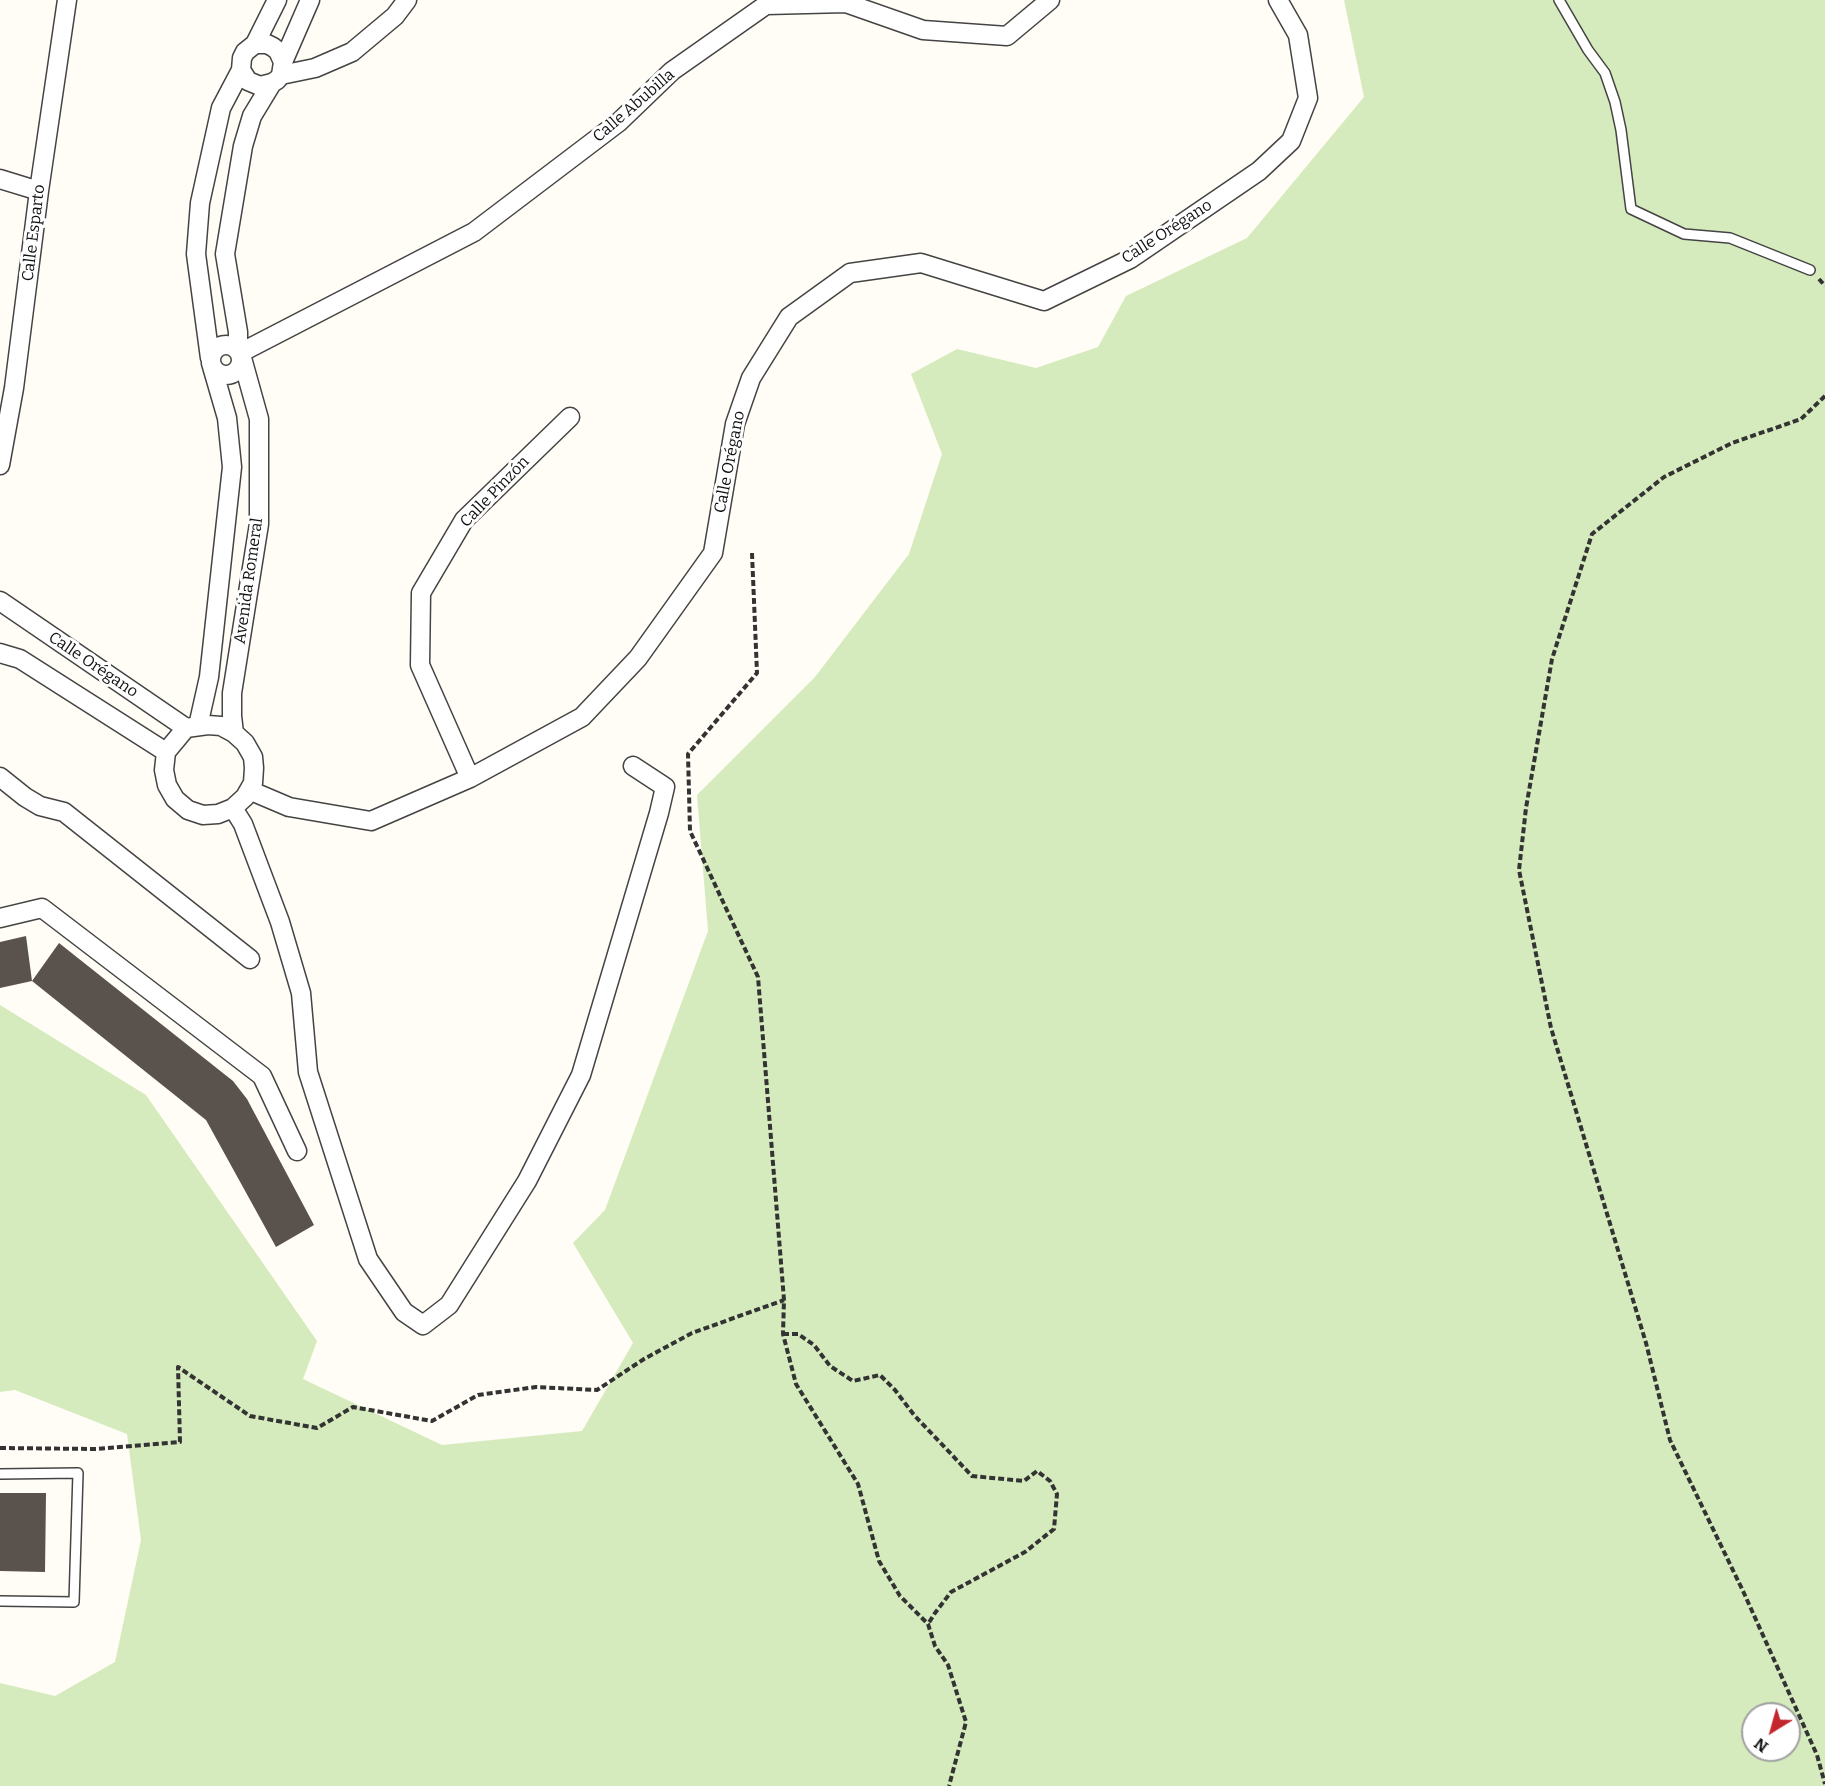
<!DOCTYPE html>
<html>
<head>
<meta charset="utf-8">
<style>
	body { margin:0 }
	#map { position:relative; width:1825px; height:1786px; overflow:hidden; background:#fffdf5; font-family:Bitter,serif }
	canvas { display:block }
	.north { position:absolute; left:1741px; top:1702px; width:60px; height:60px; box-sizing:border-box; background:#fff; border:2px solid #a0a0a0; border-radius:50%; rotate:217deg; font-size:16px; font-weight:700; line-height:24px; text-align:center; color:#111 }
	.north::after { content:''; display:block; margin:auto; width:21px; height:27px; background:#c4262e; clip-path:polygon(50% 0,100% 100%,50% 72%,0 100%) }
</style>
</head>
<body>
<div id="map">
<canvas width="1825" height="1786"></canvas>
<div class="north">N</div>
</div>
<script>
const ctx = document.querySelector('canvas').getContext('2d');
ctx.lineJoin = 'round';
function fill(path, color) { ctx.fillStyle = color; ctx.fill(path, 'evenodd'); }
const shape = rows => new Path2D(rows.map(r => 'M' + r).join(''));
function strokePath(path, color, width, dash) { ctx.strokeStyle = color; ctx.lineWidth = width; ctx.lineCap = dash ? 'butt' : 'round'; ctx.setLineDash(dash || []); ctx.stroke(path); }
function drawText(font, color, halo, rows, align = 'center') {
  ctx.font = font + ' Bitter,serif'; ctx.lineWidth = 6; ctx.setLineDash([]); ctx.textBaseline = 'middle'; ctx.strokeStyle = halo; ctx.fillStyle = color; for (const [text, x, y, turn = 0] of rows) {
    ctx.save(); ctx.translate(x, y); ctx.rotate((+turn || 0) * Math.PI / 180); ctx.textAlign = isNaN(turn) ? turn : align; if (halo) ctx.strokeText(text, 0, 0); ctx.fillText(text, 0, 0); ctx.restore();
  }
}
fill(shape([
	[1344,0,1825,0,1825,1786,0,1786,0,1683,55,1696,115,1662,141,1540,127,1434,15,1390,0,1392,0,1005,146,1095,317,1341,303,1379,442,1445,582,1431,633,1343,573,1243,605,1210,708,931,697,795,815,677,909,554,942,454,911,374,957,349,1036,368,1098,347,1126,296,1247,238,1364,97],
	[1753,1714,1789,1714,1789,1750,1753,1750]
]), '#d5ebbd');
fill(shape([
	[26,936,32,981,0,988,0,942],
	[59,943,233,1081,247,1099,314,1225,276,1247,206,1120,32,981],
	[0,1493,46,1493,45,1572,0,1571]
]), '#5a524d');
const service = shape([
	[1559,0,1588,50,1605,73,1615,102,1621,130,1631,209,1684,234,1730,238,1810,270],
	[0,1474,78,1473,74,1602,0,1601]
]);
const minor = shape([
	[255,44,277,0],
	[283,62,278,51,273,47,267,44,255,44,245,52,242,58,241,70,248,81,260,86,272,83,277,80,281,75,283,62,310,0],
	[281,75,315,68,352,52,395,16,407,0],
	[0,179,39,191],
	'211 360a15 15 0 1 1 30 0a15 15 0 1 1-30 0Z',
	[238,349,238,332,225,254,243,146,252,116,272,83],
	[240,353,474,232,619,122,672,71,766,5,846,3,923,30,1007,36,1050,0],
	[210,358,196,254,200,203,221,108,241,70],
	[0,465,14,388,39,191,67,0],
	[0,601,186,728],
	[0,653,20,659,166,752],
	[208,725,221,726,234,733,245,743,253,757,254,768,253,783,245,797,233,808,218,814,203,815,188,810,175,799,167,785,164,770,166,752,186,728,208,725],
	[198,726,209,677,232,467,227,418,211,363],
	[234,733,232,716,232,693,259,524,259,419,242,358],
	[0,777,25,797,40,806,64,812,250,959],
	[470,778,420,665,421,593,464,520,570,417],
	[249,790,289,807,371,821,470,778,582,717,638,658,713,553,735,424,751,378,789,317,850,273,921,263,1044,301,1130,259,1259,171,1291,141,1308,98,1298,35,1278,0],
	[233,808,243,824,280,922,301,993,308,1072,368,1259,404,1312,423,1325,449,1305,527,1181,581,1075,659,813,665,787,633,766],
	[0,918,42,908,262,1076,297,1151]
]);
strokePath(service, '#444', 12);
strokePath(minor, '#444', 21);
strokePath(shape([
	[1819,279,1825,286],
	[1825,396,1801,419,1732,443,1664,477,1592,534,1552,659,1526,808,1519,870,1551,1028,1646,1343,1670,1440,1743,1591,1817,1755,1825,1784],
	[752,553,757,673,688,754,690,831,758,977,784,1300,783,1334,796,1384,858,1484,879,1561,900,1596,928,1624,935,1646,948,1665,966,1722,949,1786],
	[783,1334,798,1334,814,1345,830,1366,853,1381,880,1375,895,1390,914,1415,972,1476,1024,1481,1037,1471,1050,1481,1057,1494,1054,1529,1025,1552,951,1592,935,1613,928,1624],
	[0,1448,96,1449,180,1442,178,1367,250,1416,317,1428,353,1407,432,1421,478,1395,536,1387,597,1390,644,1359,692,1333,784,1300]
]), '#333', 4, [6, 3]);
strokePath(service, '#fff', 9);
strokePath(minor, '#fff', 18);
drawText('16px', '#111', '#fff', [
	["Calle Abubilla",634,106,-41],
	["Calle Orégano",1167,232,-33],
	["Calle Esparto",34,233,-83],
	["Calle Orégano",730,462,-79],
	["Calle Pinzón",495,492,-46],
	["Avenida Romeral",249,581,-82],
	["Calle Orégano",93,665,34]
]);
</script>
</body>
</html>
